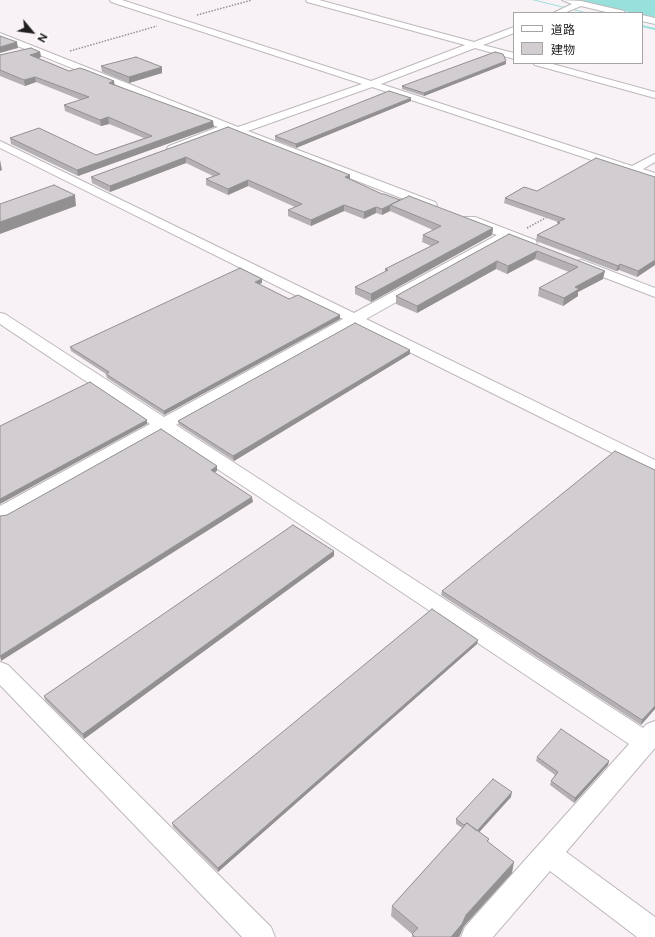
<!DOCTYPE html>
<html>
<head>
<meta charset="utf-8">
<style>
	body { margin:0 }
	#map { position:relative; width:655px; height:937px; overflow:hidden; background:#f8f2f6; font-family:"Public Sans","Noto Sans JP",sans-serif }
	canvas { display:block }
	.legend { position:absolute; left:513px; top:12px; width:130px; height:52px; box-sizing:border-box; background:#fff; border:1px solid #a6a5a5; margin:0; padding:5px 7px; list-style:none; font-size:12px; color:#201e1f }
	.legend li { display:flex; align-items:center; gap:8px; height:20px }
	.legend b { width:20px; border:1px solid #a6a5a5 }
	.north { position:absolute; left:12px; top:12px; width:40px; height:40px; -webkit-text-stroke:3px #fff; paint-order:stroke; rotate:119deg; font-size:11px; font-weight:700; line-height:16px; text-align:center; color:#201e1f }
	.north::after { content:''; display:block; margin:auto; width:14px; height:18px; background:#201e1f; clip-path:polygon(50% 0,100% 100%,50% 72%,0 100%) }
</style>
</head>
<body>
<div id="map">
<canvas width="655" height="937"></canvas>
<ul class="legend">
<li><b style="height:5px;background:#fff"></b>道路</li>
<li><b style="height:11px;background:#d2cdd1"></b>建物</li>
</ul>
<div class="north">N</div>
</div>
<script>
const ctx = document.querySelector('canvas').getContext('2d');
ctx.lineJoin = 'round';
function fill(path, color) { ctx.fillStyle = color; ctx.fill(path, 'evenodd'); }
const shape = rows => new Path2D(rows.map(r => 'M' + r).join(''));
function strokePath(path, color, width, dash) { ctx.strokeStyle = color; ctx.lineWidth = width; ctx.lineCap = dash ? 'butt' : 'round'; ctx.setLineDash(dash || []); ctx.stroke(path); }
fill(shape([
	[578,0,655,0,655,18,642,15,642,13,633,13]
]), '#97e0db');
fill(shape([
	[532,0,536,0,589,13,585,13,532,0],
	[642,25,655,28,655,30,642,27,642,25]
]), '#97e0db');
const minor = shape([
	[110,0,122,0,371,81,465,45,307,2,306,0,319,0,474,42,514,27,514,33,483,45,514,53,514,59,475,48,381,84,632,166,655,154,655,162,643,169,655,173,655,181,372,87,248,131,435,202,437,205,435,208,427,208,228,131,177,150,169,150,167,148,169,146,218,127,0,39,0,33,238,127,362,84,111,2,110,0],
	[562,0,581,1,624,11,625,13,610,13,581,6,564,13,553,13,572,4,562,0],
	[642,15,655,18,655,24,642,21,642,15],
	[533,63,549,63,655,92,655,98,535,65,533,63],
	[0,141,354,313,497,235,465,223,464,220,465,217,475,217,535,240,537,243,535,246,530,247,509,239,366,319,655,460,655,473,649,471,355,325,176,425,643,728,647,724,655,721,655,748,566,852,655,917,655,937,637,937,550,871,493,937,461,937,465,927,629,744,162,432,7,518,0,520,0,506,150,424,0,324,0,313,5,314,164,417,343,319,0,148,0,141],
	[582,260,655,288,655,297,577,267,575,264,577,261,582,260],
	[0,662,8,665,271,927,275,937,242,937,0,685,0,662]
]);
strokePath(minor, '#bdb8bc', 2);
strokePath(shape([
	[197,15,252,0],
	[70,51,157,26],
	[527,228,549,216]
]), '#948f92', 1.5, [1.5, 1.5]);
fill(minor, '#fff');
fill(shape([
	[40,52,41,57,38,58,69,71,114,84,214,127,78,176,11,144,10,138,96,155,144,138,109,124,101,126,65,111,64,105,81,100,36,82,25,86,0,76,0,55],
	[506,61,506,64,424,96,402,89,402,86],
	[101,66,162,67,162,73,129,83,102,72],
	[411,98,411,101,296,148,275,140,275,136],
	[228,127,350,180,382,194,493,228,492,235,371,302,355,294,355,287,385,272,385,269,431,246,422,242,423,235,433,230,390,211,382,215,376,213,364,219,344,211,311,226,288,216,288,210,295,207,248,186,228,195,206,185,206,179,213,176,186,163,110,192,92,183,91,177],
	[524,187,655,265,637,277,619,270,616,271,536,241,537,235,557,225,558,222,504,203,505,198],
	[509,234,603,279,578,292,578,296,563,306,538,296,539,288,569,272,535,259,507,274,496,269,417,313,396,304,396,296],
	[262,283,259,284,289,299,340,315,340,319,164,415,107,378,106,374,71,351,70,347],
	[410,350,410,354,234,461,179,425,178,421],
	[655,470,655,709,641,725,441,595,442,591],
	[334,551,334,556,84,739,45,700,44,696],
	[477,644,218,872,173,827,172,823],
	[537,757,609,761,608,765,574,803,550,785,551,781,555,775,536,761],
	[511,797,479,832,489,839,488,842,512,873,464,926,460,935,459,937,412,937,412,934,391,916,392,906,462,828,456,824,456,819]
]), '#b5b0b4');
fill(shape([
	[17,42,18,48,0,53,0,47],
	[40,52,41,57,31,61,30,55],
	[506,61,506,64,424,96,424,93],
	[162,67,162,73,129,83,129,77],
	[35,77,36,82,25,86,24,80],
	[114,81,115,87,109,83],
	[411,98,411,101,296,148,296,144],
	[108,117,109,124,101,126,100,120],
	[213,121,214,127,78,176,77,170],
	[186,157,186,163,110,192,110,186],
	[0,160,2,170,0,171],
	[350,175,350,181,345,177],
	[248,180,248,186,228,195,228,189],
	[75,195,76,206,0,234,0,222],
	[344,205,344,211,311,226,311,220],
	[390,205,390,211,382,215,382,209],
	[376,207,376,213,364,219,364,212],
	[493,228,492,235,371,302,371,294],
	[537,251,535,259,507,274,508,266],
	[655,260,655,265,637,277,638,271],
	[497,261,496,269,417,313,417,306],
	[620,264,619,270,616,271,618,266],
	[605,271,603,279,578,292,578,296,563,306,564,298,575,287],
	[262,279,262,283,255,286,255,282],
	[340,315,340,319,164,415,164,411],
	[410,350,410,354,234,461,233,456],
	[147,420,147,424,0,504,0,499],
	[217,466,217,471,212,474,211,470],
	[252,497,253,502,1,661,0,656],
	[334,551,334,556,84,739,83,734],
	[478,640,477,644,218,872,218,868],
	[655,706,655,709,641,725,642,720],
	[609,761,608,765,574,803,575,798],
	[512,792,511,797,474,838,475,833],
	[514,862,512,873,464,926,460,935,459,937,451,937,466,915]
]), '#939092');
const building = shape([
	[0,36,17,42,0,47,0,36],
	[31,48,40,52,30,55,69,71,80,68,86,70,114,81,109,83,213,121,77,170,10,138,39,128,96,155,152,136,108,117,100,120,64,105,89,97,35,77,24,80,0,70,0,55,31,48],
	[495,52,503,54,506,61,424,93,402,86,495,52],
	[136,57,162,67,129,77,101,66,136,57],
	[389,91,411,98,296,144,275,136,389,91],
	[228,127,350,175,345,177,382,194,384,194,400,200,382,209,376,207,364,212,344,205,311,220,288,210,302,204,248,180,228,189,206,179,220,174,186,157,110,186,91,177,228,127],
	[596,158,655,177,655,260,638,271,620,264,618,266,537,235,560,223,557,222,565,219,505,198,524,187,537,191,596,158],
	[54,185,75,195,0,222,0,204,54,185],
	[409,196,493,228,371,294,355,287,388,270,385,269,439,242,423,235,441,226,390,205,409,196],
	[509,234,605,271,575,287,579,289,564,298,539,288,578,267,537,251,508,266,497,261,417,306,396,296,509,234],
	[240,268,262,279,255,282,289,299,298,295,340,315,164,411,106,374,109,372,70,347,240,268],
	[355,323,410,350,233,456,178,421,355,323],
	[90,382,147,420,0,499,0,426,90,382],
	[161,429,217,466,211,470,252,497,0,656,0,516,7,515,161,429],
	[615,451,655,470,655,706,642,720,442,591,615,451],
	[293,525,334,551,83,734,44,696,293,525],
	[432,609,478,640,218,868,172,823,432,609],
	[561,729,609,761,575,798,551,781,558,772,537,757,561,729],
	[493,779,512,792,477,831,467,823,464,825,456,819,493,779],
	[467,823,489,839,487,841,514,862,466,915,462,924,451,937,415,937,412,934,418,928,392,906,467,823]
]);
fill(building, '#d2cdd1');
strokePath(building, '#939092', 1);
</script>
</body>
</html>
